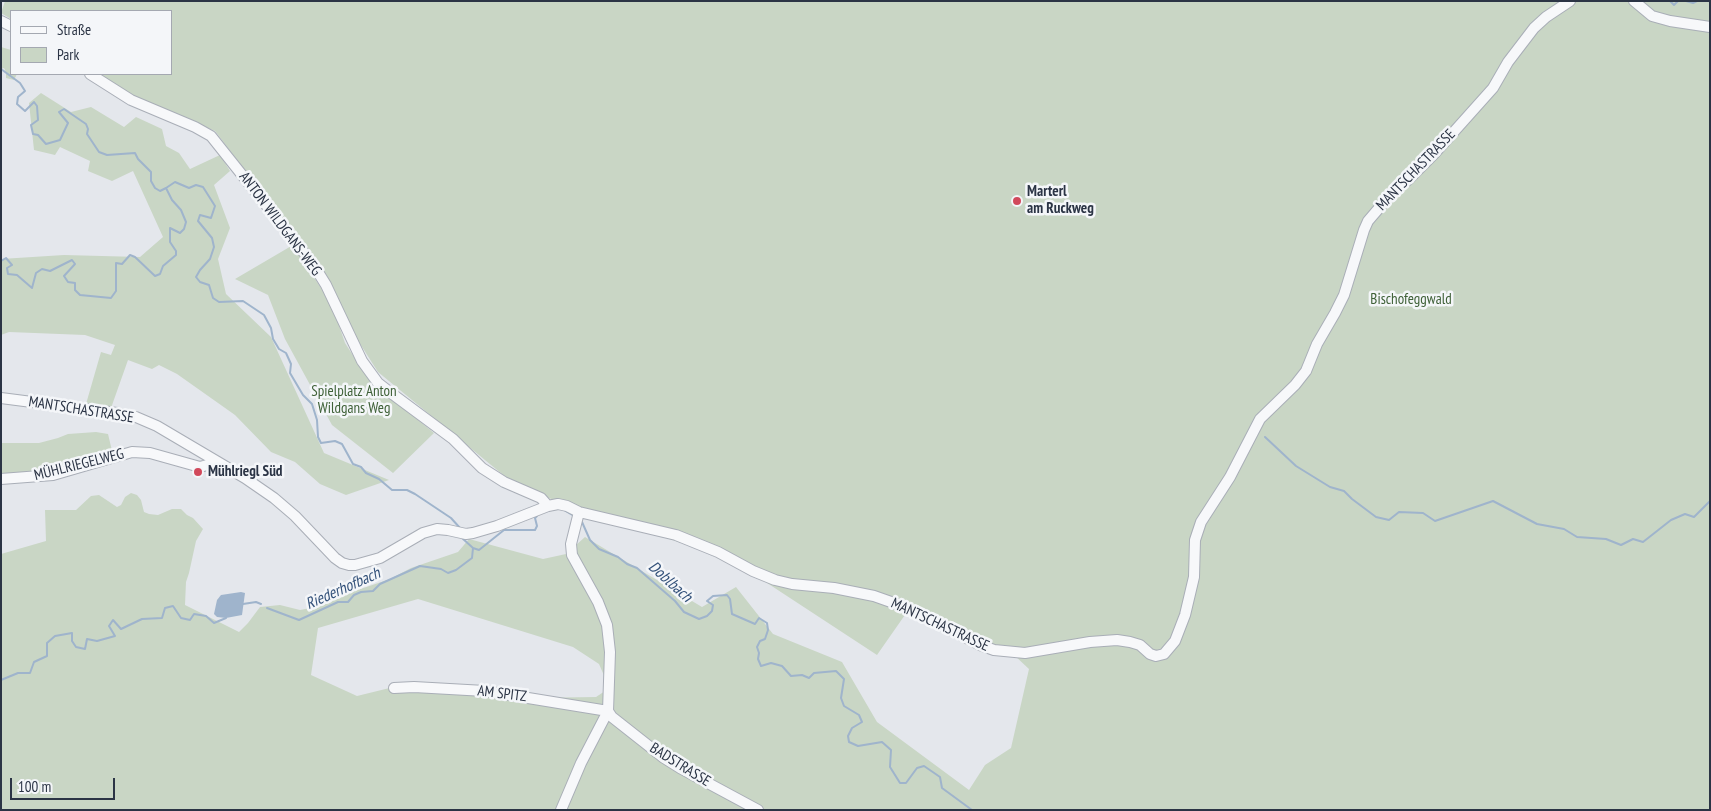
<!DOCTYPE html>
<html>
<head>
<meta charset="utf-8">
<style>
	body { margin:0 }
	#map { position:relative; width:1711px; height:811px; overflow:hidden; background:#e4e7ec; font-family:"PT Sans Narrow",sans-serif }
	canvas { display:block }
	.frame { position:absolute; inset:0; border:2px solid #2b3445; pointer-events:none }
	.legend { position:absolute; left:10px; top:10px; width:162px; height:65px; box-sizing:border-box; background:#f4f6f9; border:1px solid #a4a8b1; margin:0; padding:6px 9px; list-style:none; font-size:15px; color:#2b3445 }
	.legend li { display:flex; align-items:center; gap:10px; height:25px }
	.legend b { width:25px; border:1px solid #a4a8b1 }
	.scale { position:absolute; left:10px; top:778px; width:105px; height:22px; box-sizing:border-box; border:2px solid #2b3445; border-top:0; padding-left:6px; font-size:15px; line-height:18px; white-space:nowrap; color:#2b3445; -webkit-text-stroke:4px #f4f6f9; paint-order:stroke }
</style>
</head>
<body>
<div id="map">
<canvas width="1711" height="811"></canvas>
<div class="frame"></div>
<ul class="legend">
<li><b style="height:6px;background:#f7f8fa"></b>Straße</li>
<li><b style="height:14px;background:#c9d6c5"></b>Park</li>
</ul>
<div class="scale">100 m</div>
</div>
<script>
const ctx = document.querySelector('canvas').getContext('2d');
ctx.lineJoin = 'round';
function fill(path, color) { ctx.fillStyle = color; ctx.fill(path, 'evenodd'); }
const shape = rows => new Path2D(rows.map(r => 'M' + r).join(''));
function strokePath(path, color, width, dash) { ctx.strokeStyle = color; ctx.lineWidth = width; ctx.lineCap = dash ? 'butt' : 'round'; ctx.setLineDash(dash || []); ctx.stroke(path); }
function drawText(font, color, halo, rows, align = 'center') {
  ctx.font = font + ' "PT Sans Narrow",sans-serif'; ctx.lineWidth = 5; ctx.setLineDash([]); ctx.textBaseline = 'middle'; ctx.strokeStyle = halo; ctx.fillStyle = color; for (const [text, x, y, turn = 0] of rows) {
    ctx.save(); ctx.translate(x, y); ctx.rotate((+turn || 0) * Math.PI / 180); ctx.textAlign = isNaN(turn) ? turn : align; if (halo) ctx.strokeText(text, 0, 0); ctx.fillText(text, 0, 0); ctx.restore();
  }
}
fill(shape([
	[5,1,1710,1,1710,810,1,810,1,554,46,541,45,510,76,510,91,496,99,495,117,507,121,505,125,497,131,493,137,495,141,500,144,512,149,514,158,515,172,509,181,509,187,515,193,518,203,529,196,541,189,573,186,582,185,605,239,632,248,623,260,607,280,605,300,610,316,607,334,598,390,579,411,568,458,552,469,539,543,559,566,554,585,537,702,607,736,587,773,634,842,662,877,722,969,790,985,765,1011,748,1029,669,1014,655,907,612,877,655,732,560,519,488,378,372,275,210,215,131,119,89,99,74,171,74,171,11,11,11,11,19,1,13],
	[418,599,573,647,599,664,606,680,605,691,596,697,528,698,414,682,357,696,311,675,318,628],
	[1,47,11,50,11,74,17,74,14,80,6,78,6,72,4,68,1,69],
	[41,93,71,112,91,107,124,127,136,117,162,129,166,146,179,153,190,169,220,155,230,171,214,185,230,228,218,259,226,294,271,337,324,453,389,480,346,495,320,484,295,462,271,452,235,415,177,374,159,365,152,369,128,360,111,408,86,404,101,352,111,355,115,345,85,335,9,332,1,335,1,259,64,255,140,257,163,237,133,171,112,181,88,171,90,161,60,147,55,155,34,150,29,103],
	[293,245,332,305,345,343,356,360,371,381,385,393,434,433,393,473,332,425,285,339,268,295,235,279],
	[96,432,108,434,113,455,52,472,1,477,1,443,39,443,58,438,68,434]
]), '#c9d6c5');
fill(shape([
	[241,592,245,593,242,615,226,618,217,617,214,614,217,600,221,595]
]), '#9fb4cc');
strokePath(shape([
	[1670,1,1674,5,1678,1],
	[1686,1,1693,3,1697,1],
	[1709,1,1710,2],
	[1,69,20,83,25,91,18,97,17,104,25,111,34,102,37,106,38,120,31,125,33,134,38,135,46,144,60,140,68,123,59,112,64,109,86,124,88,129,87,134,99,152,107,155,135,153,138,159,151,172,151,181,155,188,160,191,166,188],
	[1,261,6,258,12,265,7,268,8,274,17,275,32,288,36,273,42,269,50,271,72,260,75,264,64,276,68,282,75,283,75,290,80,295,111,298,116,291,116,263,122,264,130,255,135,257,155,276,160,274,163,266,176,255,176,251,170,242,170,228,180,233,184,229,186,222,181,210,172,200,166,188,175,182,189,188,196,185,203,187,215,206,211,218,200,215,198,221,212,238,214,247,210,259,200,270,196,277,200,282,209,285,213,298,219,302,243,301,264,315,271,328,273,339,279,349,286,353,291,364,290,373,303,395,312,404,317,420,318,437,321,443,335,441,342,444,353,464,361,467,366,473,379,479,392,490,407,490,415,494,451,518,460,528],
	[1265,437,1296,466,1330,487,1344,491,1352,499,1376,517,1389,520,1399,512,1423,513,1435,521,1493,501,1537,524,1564,529,1577,537,1606,539,1621,545,1633,539,1643,542,1671,520,1685,514,1694,517,1710,501],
	[564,510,574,516],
	[582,522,590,540,599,549,618,557,627,564,637,568,675,601,684,612,699,619,707,616,712,611,713,605,707,601,713,596,727,595,730,599,732,614,755,624,759,618,767,623,768,630,765,639,760,641,757,647,759,653,758,659,761,666,771,663,782,666,791,676,802,675,809,678,814,673,836,671,844,679,841,698,844,706,859,715,862,722,852,728,848,736,849,742,858,746,882,742,891,750,890,767,900,783,906,783,917,768,924,766,940,777,942,788,972,810],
	[462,538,473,548,479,550,504,530,535,530,537,526,535,518,537,516],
	[243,604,256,602,261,604],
	[267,608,299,620,338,602,348,602,354,595,361,592,373,591,380,584,420,566,441,569,448,573,456,570,472,558,473,548],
	[1,680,18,673,30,673,34,662,47,656,47,643,55,636,72,633,72,641,76,647,85,649,87,639,97,641,115,636,109,626,113,620,121,629,142,619,162,618,165,608,173,606,181,618,190,620,194,614,206,616,214,623,226,618]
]), '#9fb4cc', 2);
const minor = shape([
	[1634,1,1652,16,1670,21,1710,27],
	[1,21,11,26],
	[90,74,131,100,195,127,211,136,313,264,326,285,362,361,378,383,387,390,453,439,482,468,504,482,541,498,548,506],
	[1,398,117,413,136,417,157,426,245,478,274,498,295,516,335,558,342,563,349,565,355,565,380,558,423,533,437,529,448,530,466,534,473,533,497,526,548,506,558,504,567,506,579,512,676,535,718,552,753,571,775,580,792,584,834,588,874,596,908,608,980,645,994,650,1025,653,1090,642,1117,640,1130,642,1140,645,1150,654,1156,656,1164,654,1175,641,1185,615,1194,577,1195,540,1201,522,1230,477,1260,419,1295,385,1306,371,1317,344,1335,313,1344,295,1364,230,1368,221,1392,193,1409,179,1434,154,1493,88,1508,62,1534,28,1546,17,1570,1],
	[1,479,53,475,132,452,150,453,200,467,207,465,214,461],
	[394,688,414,687,485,691,608,711],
	[608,711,612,717,664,758,680,768,758,810],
	[561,810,581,763,608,711,610,652,607,625,598,602,572,555,571,544,579,512]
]);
strokePath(minor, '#a9aeb7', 12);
strokePath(minor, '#f7f8fa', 10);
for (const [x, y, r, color] of [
	[1017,201,5,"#d1495b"],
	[198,472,5,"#d1495b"]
]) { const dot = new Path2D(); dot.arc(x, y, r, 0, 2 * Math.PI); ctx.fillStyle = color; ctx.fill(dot); strokePath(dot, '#f4f6f9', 2); }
drawText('15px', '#2b3445', '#f4f6f9', [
	["MANTSCHASTRASSE",1416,170,-46],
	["ANTON WILDGANS-WEG",280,224,53],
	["MANTSCHASTRASSE",81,410,9],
	["MÜHLRIEGELWEG",79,465,-14],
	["MANTSCHASTRASSE",940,625,25],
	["AM SPITZ",502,694,7],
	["BADSTRASSE",680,765,32]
]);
drawText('bold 15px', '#2b3445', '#f4f6f9', [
	["Marterl",1027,192],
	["am Ruckweg",1027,209],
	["Mühlriegl Süd",208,472]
], 'left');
drawText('15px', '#3f6138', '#f4f6f9', [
	["Bischofeggwald",1411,300],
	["Spielplatz Anton",354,392],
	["Wildgans Weg",354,409]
]);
drawText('italic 16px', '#34527a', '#f4f6f9', [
	["Doblbach",670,582,42],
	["Riederhofbach",343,589,-24]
]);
</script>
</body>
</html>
